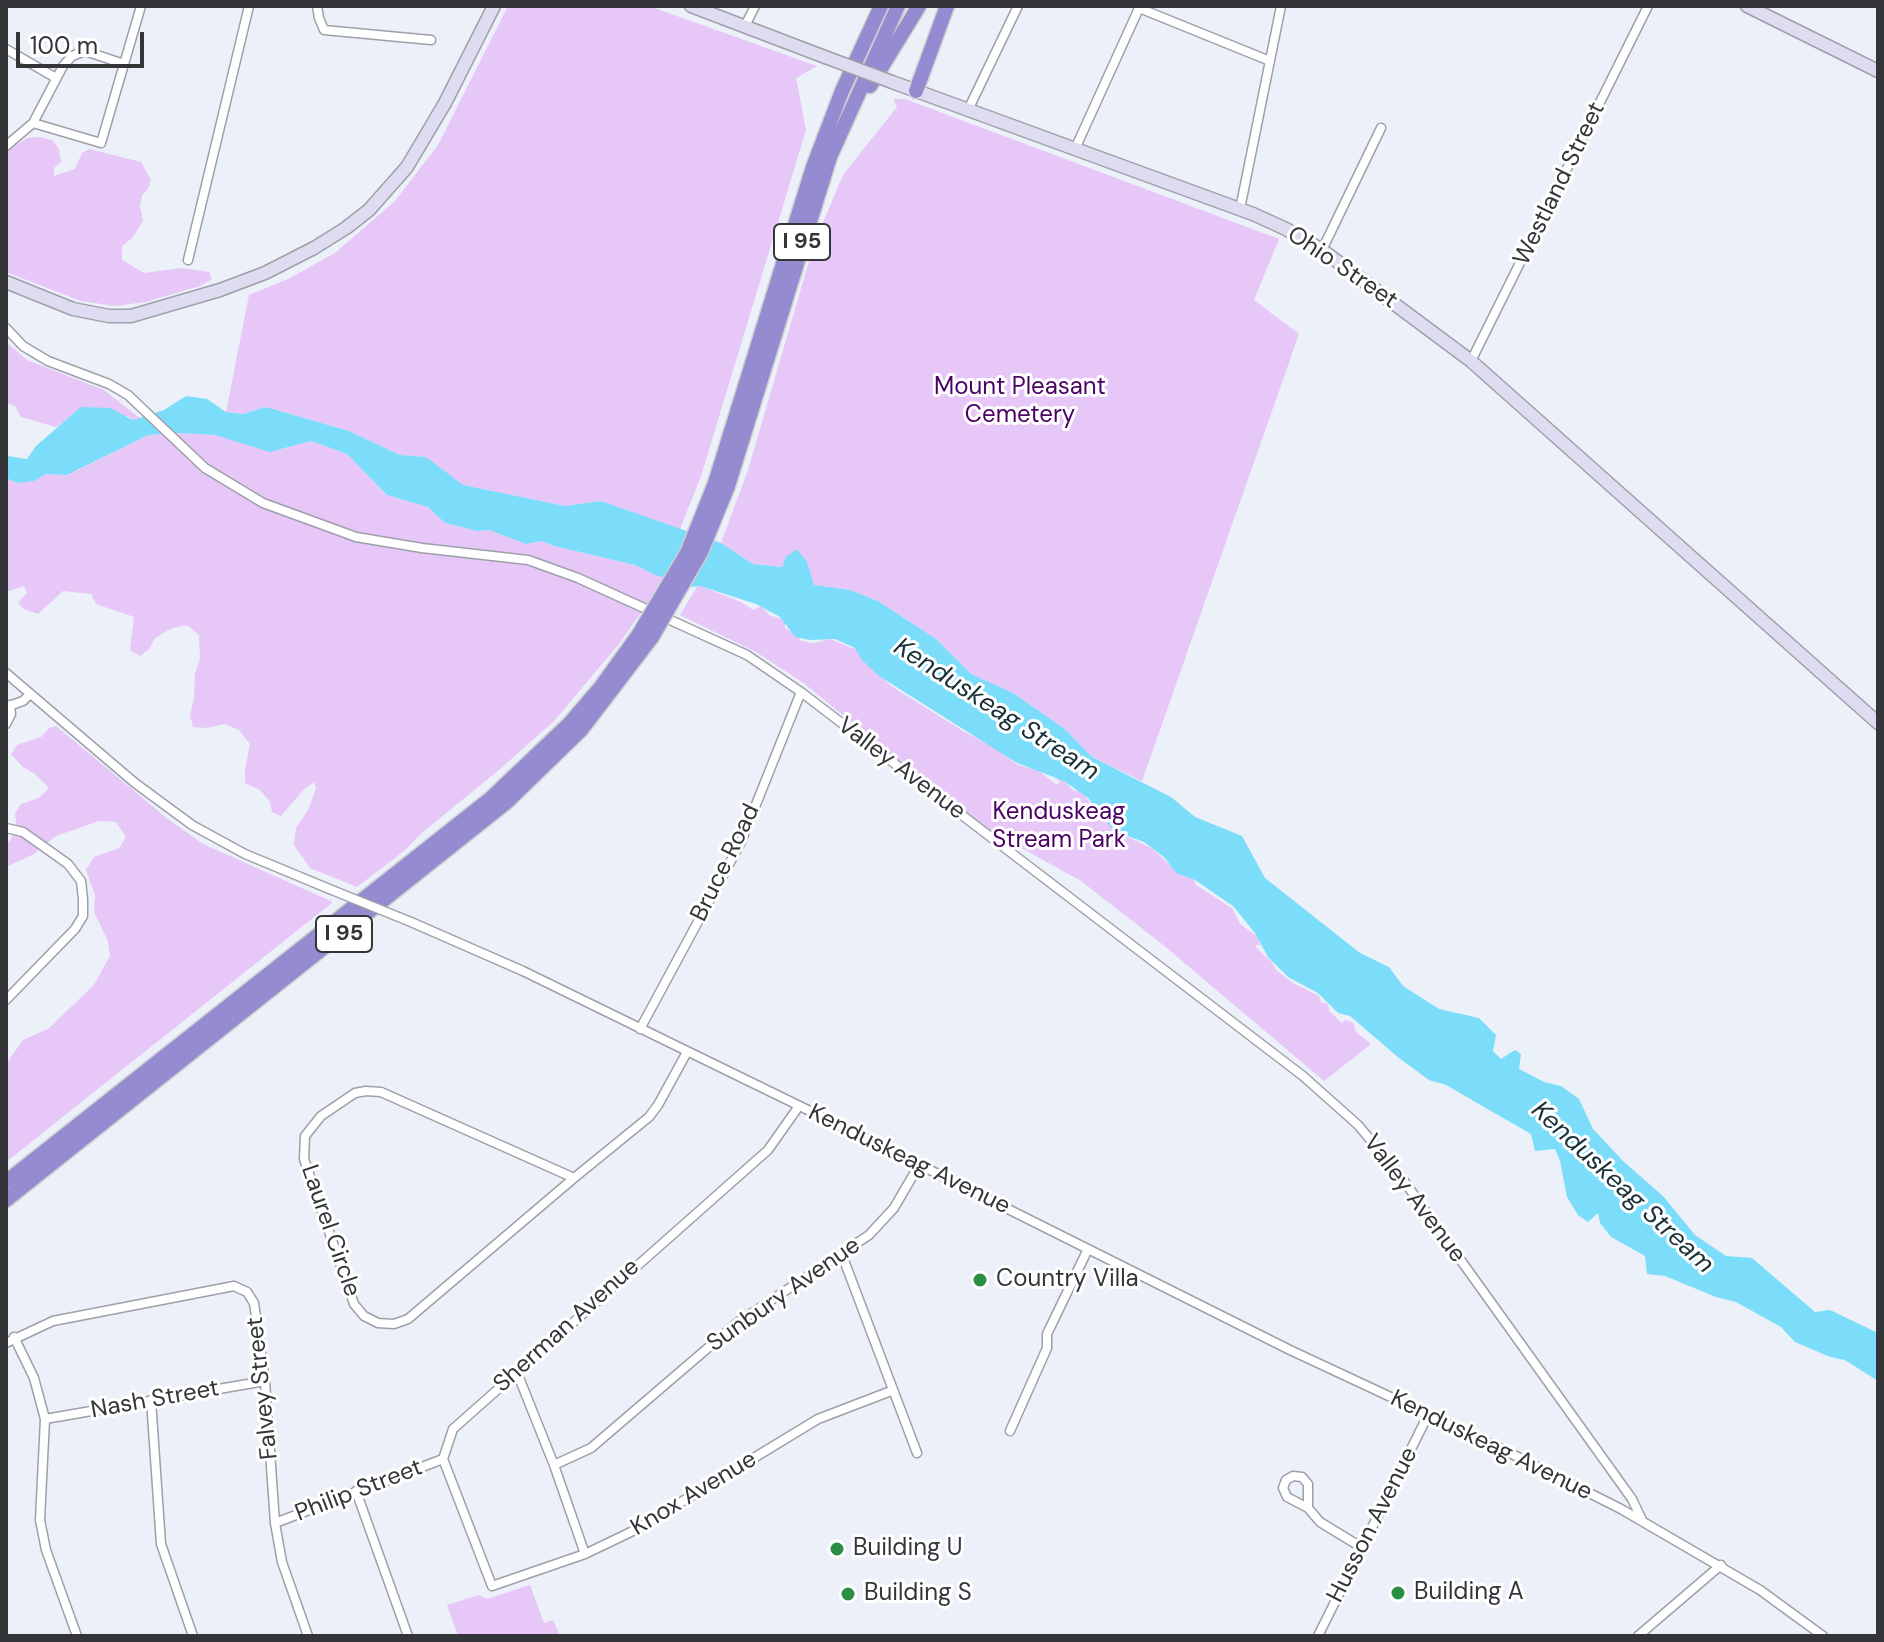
<!DOCTYPE html>
<html>
<head>
<meta charset="utf-8">
<style>
	body { margin:0 }
	#map { position:relative; width:1884px; height:1642px; overflow:hidden; background:#ecf0f8; font-family:"DM Sans",sans-serif }
	canvas { display:block }
	.frame { position:absolute; inset:0; border:8px solid #343538; pointer-events:none }
	.scale { position:absolute; left:16px; top:32px; width:128px; height:36px; box-sizing:border-box; border:4px solid #343538; border-top:0; padding-left:10px; font-size:24px; line-height:28px; white-space:nowrap; color:#343538; -webkit-text-stroke:6px #fff; paint-order:stroke }
</style>
</head>
<body>
<div id="map">
<canvas width="1884" height="1642"></canvas>
<div class="frame"></div>
<div class="scale">100 m</div>
</div>
<script>
const ctx = document.querySelector('canvas').getContext('2d');
ctx.lineJoin = 'round';
function fill(path, color) { ctx.fillStyle = color; ctx.fill(path, 'evenodd'); }
const shape = rows => new Path2D(rows.map(r => 'M' + r).join(''));
function strokePath(path, color, width, dash) { ctx.strokeStyle = color; ctx.lineWidth = width; ctx.lineCap = dash ? 'butt' : 'round'; ctx.setLineDash(dash || []); ctx.stroke(path); }
function drawText(font, color, halo, rows, align = 'center') {
  ctx.font = font + ' "DM Sans",sans-serif'; ctx.lineWidth = 6; ctx.setLineDash([]); ctx.textBaseline = 'middle'; ctx.strokeStyle = halo; ctx.fillStyle = color; for (const [text, x, y, turn = 0] of rows) {
    ctx.save(); ctx.translate(x, y); ctx.rotate((+turn || 0) * Math.PI / 180); ctx.textAlign = isNaN(turn) ? turn : align; if (halo) ctx.strokeText(text, 0, 0); ctx.fillText(text, 0, 0); ctx.restore();
  }
}
fill(shape([
	[508,6,649,6,817,66,796,78,806,130,701,476,680,529,601,501,565,506,462,485,426,457,400,455,349,431,266,407,243,414,226,412,249,295,288,279,335,253,395,201,438,145],
	[893,99,905,99,1279,239,1254,300,1299,334,1142,781,1092,757,1065,729,1013,693,971,674,936,639,878,601,850,590,813,585,807,562,786,557,782,567,753,564,721,543,748,470,814,244,843,175,897,107],
	[39,137,52,140,59,149,61,162,54,168,54,176,75,169,82,153,89,149,141,162,151,180,148,189,142,195,140,206,143,221,133,237,122,246,122,260,144,273,182,268,209,272,212,279,200,286,146,302,114,306,81,301,6,272,6,152,27,138],
	[6,342,27,360,104,390,141,419,133,422,130,417,89,407,56,427,21,417,15,406,6,403],
	[178,433,215,435,278,450,311,441,347,454,387,495,428,507,445,523,477,531,489,530,526,544,542,541,554,546,635,565,665,578,619,644,554,721,499,770,423,832,404,851,357,887,310,868,294,845,296,828,308,810,316,789,314,782,304,789,281,816,272,812,270,802,260,790,245,783,245,770,250,744,239,730,224,724,207,728,193,727,190,715,194,699,195,673,200,659,199,635,187,625,172,628,155,638,149,649,140,656,130,650,134,617,96,604,91,594,63,591,38,614,24,609,18,603,27,593,24,586,6,592,6,478,17,483,34,481,46,474,68,475,148,435],
	[698,585,741,602,753,610,761,606,769,615,785,620,785,628,801,637,799,639,802,641,814,643,830,639,854,649,857,646,881,677,891,686,963,731,995,748,1018,765,1039,771,1057,785,1060,782,1057,779,1062,779,1074,791,1081,791,1091,804,1098,806,1098,814,1102,815,1116,833,1122,834,1153,849,1179,874,1193,879,1196,885,1233,909,1240,924,1258,937,1260,945,1256,945,1256,948,1272,962,1276,970,1293,983,1319,996,1321,1002,1328,1004,1329,1011,1342,1023,1345,1020,1354,1023,1355,1031,1371,1044,1324,1081,1162,944,1081,881,991,831,941,797,805,684,756,652,680,615],
	[56,726,168,819,203,844,333,902,6,1162,6,1064,23,1040,48,1029,94,985,110,956,108,941,94,912,95,895,86,870,94,857,119,848,126,837,116,822,99,821,56,836,34,854,6,867,6,846,17,830,15,814,21,804,39,798,49,788,35,774,23,767,11,754,17,745,41,737,49,728],
	[530,1585,544,1623,553,1620,560,1636,458,1636,447,1605,479,1595,487,1599]
]), '#e7c6f8');
fill(shape([
	[186,396,207,399,226,412,243,414,266,407,349,431,400,455,426,457,463,485,565,506,601,501,721,543,753,564,782,567,786,557,797,549,807,562,814,585,850,590,878,601,936,639,971,674,1013,693,1065,729,1092,757,1171,797,1195,817,1242,836,1265,878,1360,953,1389,967,1403,986,1439,1009,1479,1018,1496,1035,1493,1051,1501,1059,1515,1050,1521,1054,1519,1069,1544,1082,1561,1086,1579,1099,1593,1129,1624,1162,1663,1196,1695,1235,1726,1256,1752,1258,1815,1312,1830,1310,1878,1333,1878,1381,1845,1360,1830,1357,1795,1342,1781,1327,1736,1302,1716,1297,1665,1276,1647,1274,1645,1256,1611,1237,1600,1223,1598,1213,1588,1222,1578,1215,1567,1197,1560,1161,1555,1149,1535,1151,1531,1134,1446,1085,1429,1080,1399,1058,1350,1016,1338,1013,1318,993,1288,977,1268,957,1255,933,1233,906,1195,880,1176,873,1164,857,1144,842,1114,831,1088,798,1064,781,1017,763,879,676,862,660,855,648,835,639,810,640,795,637,780,617,756,604,700,586,691,587,653,574,635,565,554,546,542,541,526,544,489,530,477,531,445,523,428,507,387,495,347,454,311,441,270,452,215,435,178,433,148,435,67,475,46,474,34,481,17,483,6,478,6,450,8,456,27,459,36,446,81,407,110,408,133,420,164,410]
]), '#7bddfa');
const street = shape([
	[317,6,319,18,324,30,431,40],
	[1139,8,1270,61],
	[745,26,755,6],
	[6,49,56,78],
	[968,110,1018,6],
	[33,123,63,66,72,56,85,51,124,64],
	[6,146,33,123,101,143,141,6],
	[1075,149,1140,6],
	[1240,209,1281,6],
	[1322,250,1381,128],
	[188,260,249,6],
	[6,328,23,346,48,361,109,384,128,395,205,468,263,503,356,537,422,548,528,560,578,578,747,655,801,692,1303,1076,1358,1125,1399,1174,1632,1499,1642,1520],
	[1471,361,1648,6],
	[6,673,135,783,192,825,245,854,327,888],
	[6,707,23,701,30,694],
	[6,724,11,714,10,705],
	[6,828,23,832,68,864,81,881,83,899,83,916,75,929,6,1000],
	[411,922,523,971,894,1152,1290,1350,1502,1449,1621,1509,1760,1590,1823,1636],
	[640,1029,741,842,801,692],
	[366,1091,381,1092,574,1178,408,1319,394,1324,378,1323,364,1316,354,1304,304,1159,305,1136,321,1116,355,1093,366,1091],
	[799,1106,768,1150,453,1429,443,1459,492,1586,585,1554,635,1530,818,1419,891,1391],
	[574,1178,649,1117,658,1105,687,1052],
	[842,1255,917,1453],
	[14,1337,34,1378,45,1419,40,1520,46,1550,77,1636],
	[6,1343,53,1321,234,1286,247,1292,254,1303,265,1381,275,1523,282,1562,308,1636],
	[516,1370,554,1465,585,1554],
	[151,1400,161,1544,193,1636],
	[45,1419,265,1381],
	[1010,1431,1047,1348,1047,1334,1088,1249],
	[554,1465,591,1448,737,1323,869,1235,894,1208,919,1165],
	[356,1491,408,1636],
	[1308,1508,1287,1497,1283,1488,1286,1480,1293,1476,1302,1477,1308,1484,1308,1508,1320,1522,1361,1547],
	[275,1523,443,1459],
	[1318,1636,1428,1415],
	[1638,1636,1721,1565]
]);
const secondary = shape([
	[691,6,825,57],
	[1747,6,1878,71],
	[892,82,1253,214,1286,229,1322,250,1471,361,1878,723],
	[6,282,73,309,109,316,131,316,220,290,265,273,314,248,346,228,369,210,407,167,445,103,494,6]
]);
const highway = shape([
	[870,86,919,6],
	[916,91,947,6],
	[715,483,813,167,842,91,881,6],
	[728,486,830,157,898,6],
	[6,1182,490,799,569,724,600,688,639,634],
	[6,1200,508,801,581,730,652,637]
]);
strokePath(street, '#9da0a8', 11);
strokePath(secondary, '#9da0a8', 15);
strokePath(highway, '#cecfcf', 17);
strokePath(street, '#fff', 8);
strokePath(secondary, '#dfdcf1', 12);
strokePath(highway, '#958bd1', 14);
const streetBridge = shape([
	[327,888,411,922]
]);
const secondaryBridge = shape([
	[825,57,892,82]
]);
const highwayBridge = shape([
	[639,634,687,553,715,483],
	[652,637,701,552,728,486]
]);
strokePath(streetBridge, '#9da0a8', 11, []);
strokePath(secondaryBridge, '#9da0a8', 15, []);
strokePath(highwayBridge, '#cecfcf', 17, []);
strokePath(streetBridge, '#fff', 8);
strokePath(secondaryBridge, '#dfdcf1', 12);
strokePath(highwayBridge, '#958bd1', 14);
for (const [x, y, r, color] of [
	[980,1280,8,"#2b8f43"],
	[837,1549,8,"#2b8f43"],
	[1398,1593,8,"#2b8f43"],
	[848,1594,8,"#2b8f43"]
]) { const dot = new Path2D(); dot.arc(x, y, r, 0, 2 * Math.PI); ctx.fillStyle = color; ctx.fill(dot); strokePath(dot, '#fff', 3); }
for (const [x, y, w] of [
	[802,242,56],
	[344,934,56]
]) { const box = new Path2D(); box.roundRect(x - w / 2, y - 18, w, 36, 6); ctx.fillStyle = '#fff'; ctx.fill(box); strokePath(box, '#343538', 2); }
drawText('bold 22px', '#343538', null, [
	["I 95",802,242],
	["I 95",344,934]
]);
drawText('24px', '#343538', '#fff', [
	["Westland Street",1560,184,-64],
	["Ohio Street",1342,268,34],
	["Valley Avenue",901,769,37],
	["Bruce Road",726,863,-64],
	["Kenduskeag Avenue",909,1160,26],
	["Valley Avenue",1414,1199,53],
	["Laurel Circle",330,1231,71],
	["Sunbury Avenue",784,1295,-35],
	["Sherman Avenue",567,1326,-42],
	["Falvey Street",263,1388,-96],
	["Nash Street",155,1400,-10],
	["Kenduskeag Avenue",1491,1446,26],
	["Philip Street",359,1491,-21],
	["Knox Avenue",694,1494,-31],
	["Husson Avenue",1373,1525,-63]
]);
drawText('24px', '#4a0064', '#fff', [
	["Mount Pleasant",1020,388],
	["Cemetery",1020,416],
	["Kenduskeag",1059,813],
	["Stream Park",1059,841]
]);
drawText('24px', '#343538', '#fff', [
	["Country Villa",996,1280],
	["Building U",853,1549],
	["Building A",1414,1593],
	["Building S",864,1594]
], 'left');
drawText('italic 26px', '#1b3138', '#fff', [
	["Kenduskeag Stream",996,710,33],
	["Kenduskeag Stream",1622,1188,43]
]);
</script>
</body>
</html>
